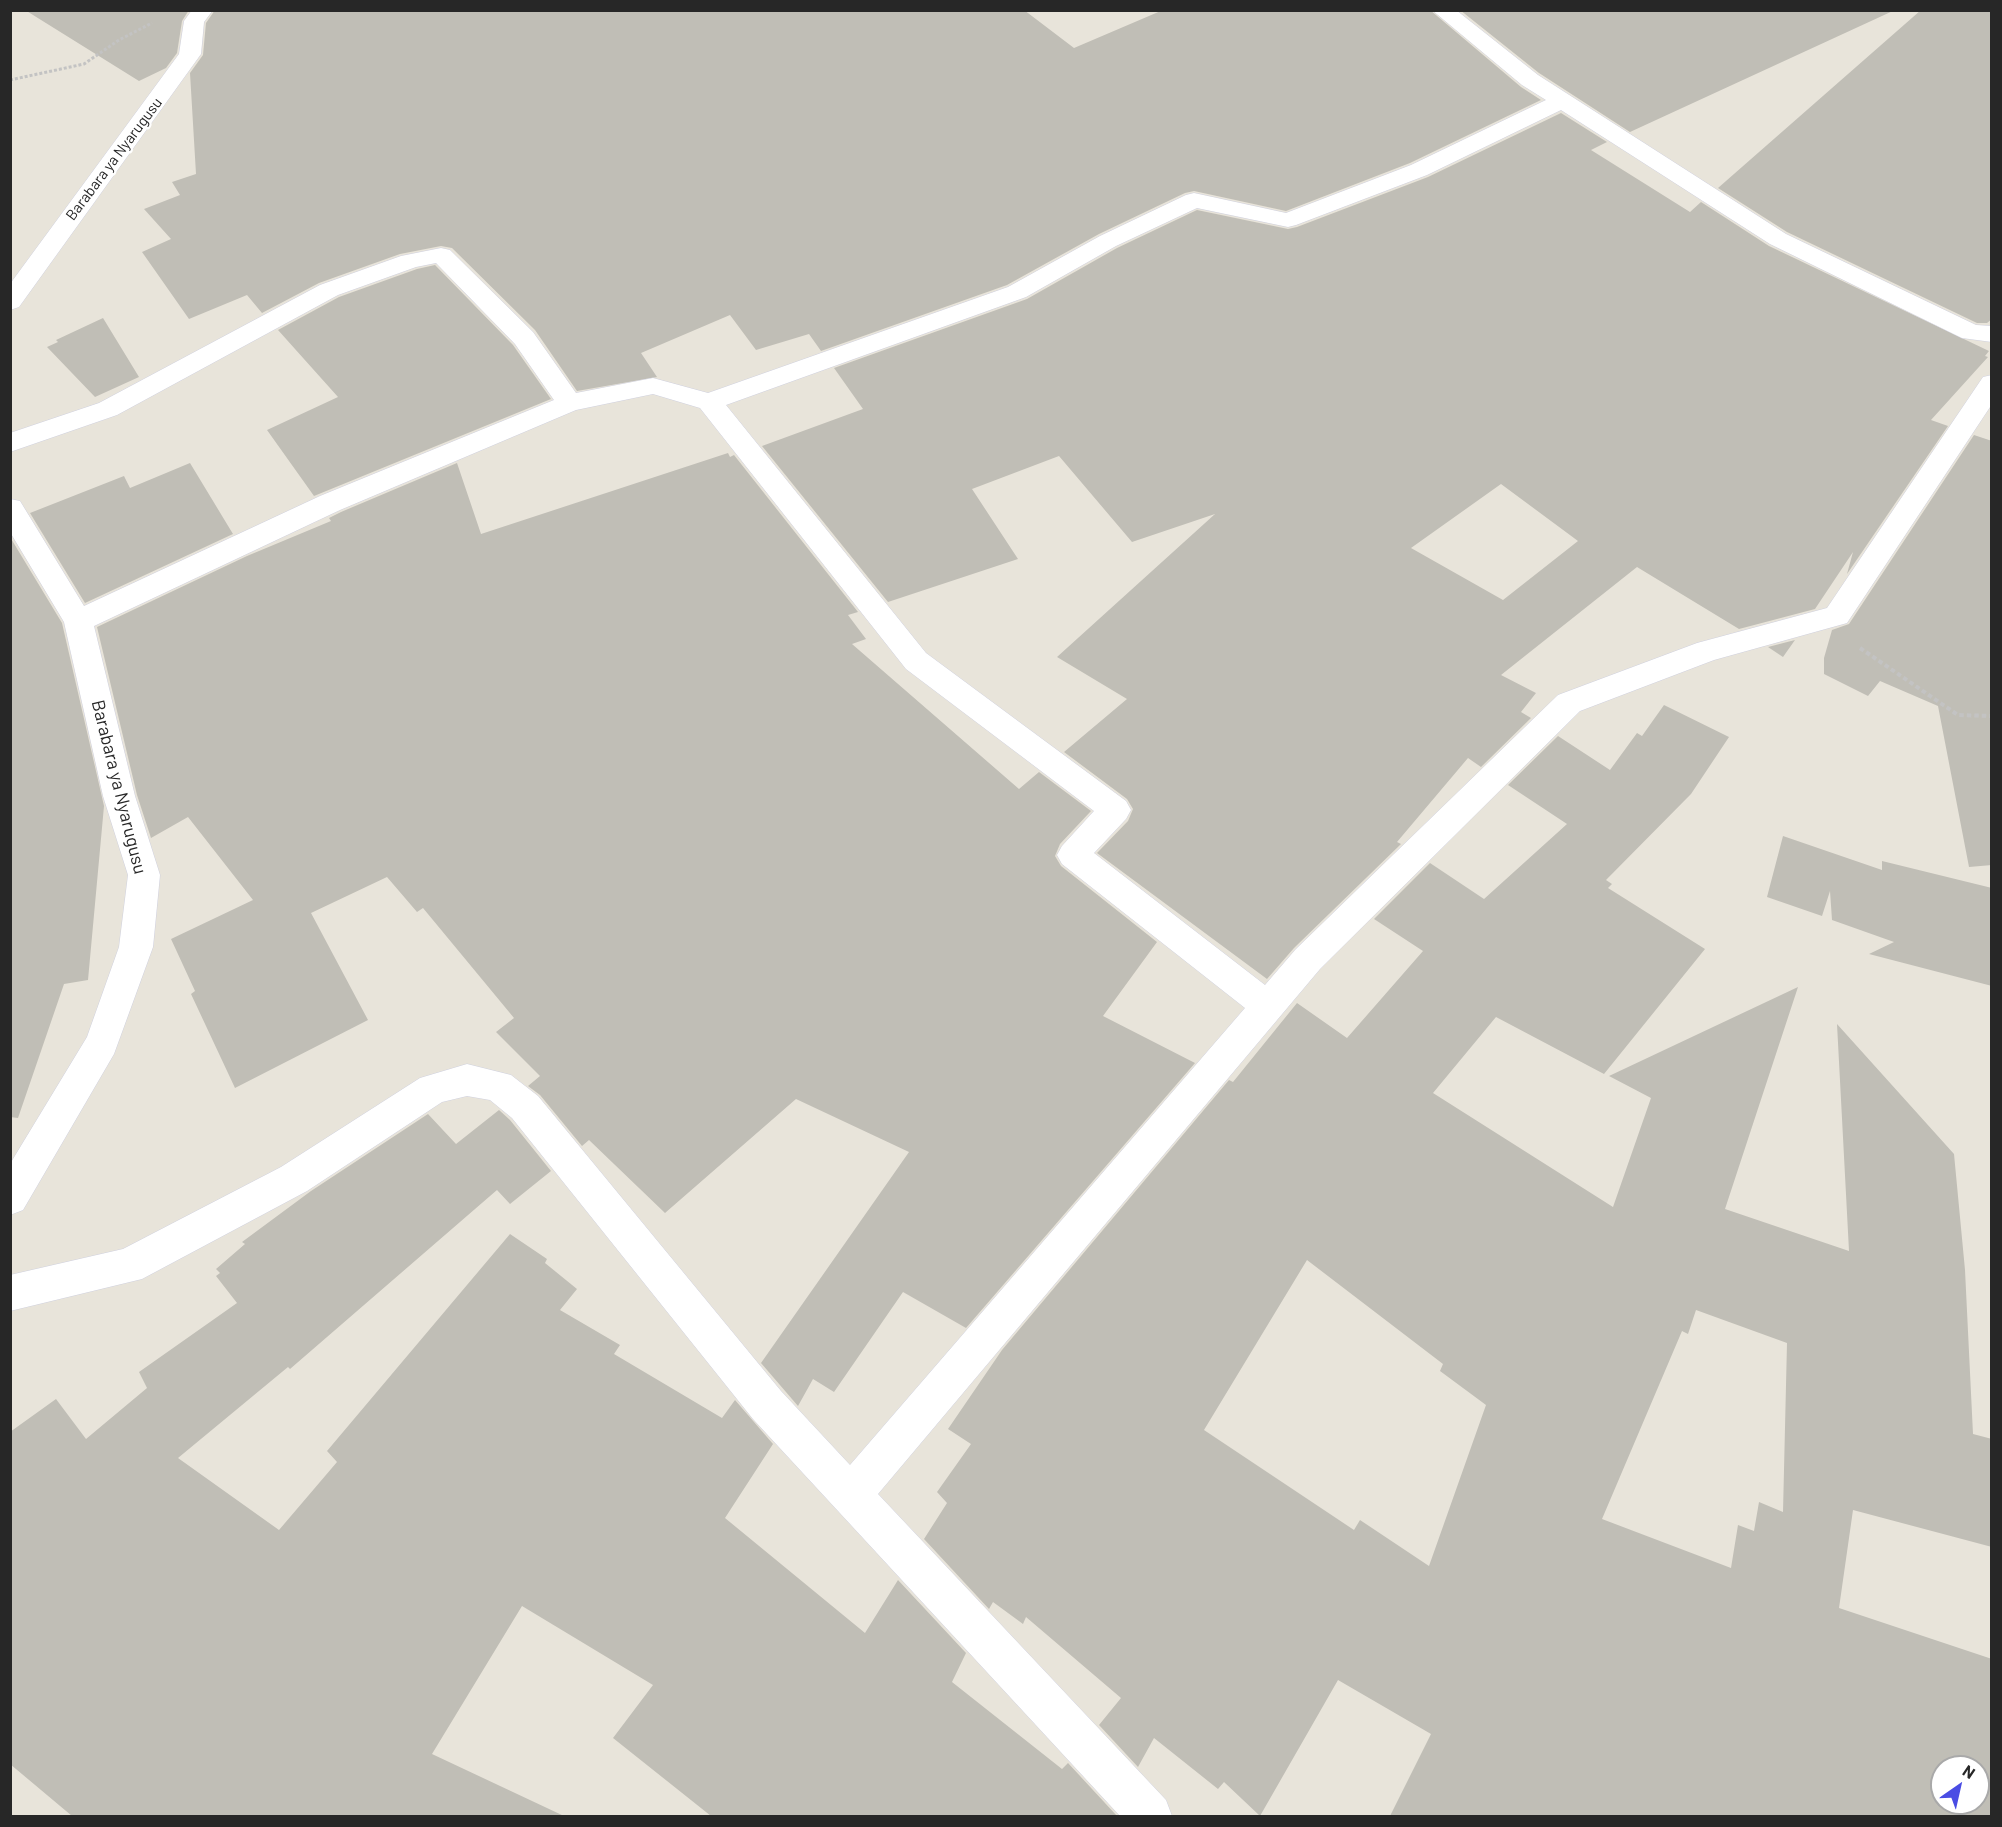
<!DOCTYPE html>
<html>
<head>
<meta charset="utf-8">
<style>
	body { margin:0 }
	#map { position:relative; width:2002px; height:1827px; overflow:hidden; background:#e8e4da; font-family:Barlow,sans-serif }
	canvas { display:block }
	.frame { position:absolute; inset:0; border:12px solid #272727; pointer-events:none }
	.north { position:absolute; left:1930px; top:1755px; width:60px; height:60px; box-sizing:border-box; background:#fff; border:2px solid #a9a9a9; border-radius:50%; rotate:34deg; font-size:16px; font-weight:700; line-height:24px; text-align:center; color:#272727 }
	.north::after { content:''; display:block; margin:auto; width:21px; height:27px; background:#4a4de4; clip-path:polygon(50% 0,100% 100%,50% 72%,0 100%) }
</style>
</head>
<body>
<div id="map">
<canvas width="2002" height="1827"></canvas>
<div class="frame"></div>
<div class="north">N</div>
</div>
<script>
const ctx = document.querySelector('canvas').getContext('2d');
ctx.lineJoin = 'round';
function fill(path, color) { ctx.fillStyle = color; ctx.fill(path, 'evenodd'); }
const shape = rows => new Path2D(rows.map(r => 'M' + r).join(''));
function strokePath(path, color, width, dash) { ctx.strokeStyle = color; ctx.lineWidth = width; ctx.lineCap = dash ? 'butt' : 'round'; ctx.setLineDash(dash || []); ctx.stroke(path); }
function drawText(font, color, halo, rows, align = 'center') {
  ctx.font = font + ' Barlow,sans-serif'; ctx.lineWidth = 4.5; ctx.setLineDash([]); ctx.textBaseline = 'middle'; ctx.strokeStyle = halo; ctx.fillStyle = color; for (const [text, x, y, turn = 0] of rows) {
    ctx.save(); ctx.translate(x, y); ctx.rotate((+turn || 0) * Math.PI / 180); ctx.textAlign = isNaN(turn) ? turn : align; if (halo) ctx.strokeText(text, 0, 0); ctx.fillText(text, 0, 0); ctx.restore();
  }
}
fill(shape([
	[25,10,189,10,182,21,177,53,166,68,139,81],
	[215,10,1024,10,1074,48,1163,10,1430,10,1521,87,1541,100,1410,163,1286,211,1194,191,1185,193,1099,234,1007,285,821,351,809,334,756,350,730,315,641,353,657,377,577,391,535,330,452,248,441,246,400,254,319,283,262,313,247,295,189,319,142,252,171,239,144,209,180,195,172,182,196,174,190,73,203,55,206,23],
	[1460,10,1895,10,1630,132,1539,73],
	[1921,10,1992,10,1992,319,1987,323,1977,323,1787,232,1718,188],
	[1561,113,1607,142,1591,150,1690,212,1701,202,1769,246,1989,351,1985,356,1988,357,1931,420,1948,426,1847,574,1853,552,1815,609,1739,629,1637,567,1501,675,1536,693,1521,712,1531,718,1481,767,1468,758,1397,842,1401,844,1294,948,1267,979,1097,853,1128,821,1133,809,1127,799,1064,752,1127,699,1057,657,1215,514,1132,542,1059,456,972,489,1018,559,888,602,762,446,863,409,834,368,1027,299,1117,248,1197,210,1288,229,1297,227,1428,177],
	[1501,484,1578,541,1503,600,1411,548],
	[435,265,513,345,551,399,314,496,267,430,338,397,278,330,339,297,417,269],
	[103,318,139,377,95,397,47,347,58,342,56,340],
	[1974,435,1992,441,1992,865,1969,867,1938,706,1880,681,1868,696,1824,674,1824,658,1832,630,1849,624],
	[728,453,730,457,734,455,858,612,848,615,866,639,852,644,1019,789,1039,772,1091,811,1060,844,1055,856,1061,866,1157,942,1103,1016,1195,1063,966,1328,903,1292,834,1392,813,1379,798,1406,761,1363,909,1152,796,1099,665,1213,589,1140,582,1146,540,1095,528,1086,540,1076,496,1032,514,1018,423,908,417,912,387,877,311,913,368,1020,235,1088,191,994,195,991,171,939,253,900,188,817,151,838,137,795,97,627,247,556,331,521,329,518,341,512,457,463,481,534],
	[190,463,233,534,85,603,30,513,124,476,130,488],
	[10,537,62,623,104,806,88,980,64,984,18,1118,10,1117],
	[1795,640,1783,657,1768,647],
	[1664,705,1729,737,1691,794,1606,880,1612,884,1608,888,1705,949,1604,1074,1496,1017,1433,1093,1613,1207,1651,1098,1609,1076,1798,987,1725,1209,1849,1251,1837,1024,1954,1154,1965,1270,1973,1434,1992,1439,1992,1547,1853,1510,1839,1608,1992,1659,1992,1816,1390,1816,1431,1734,1338,1680,1260,1816,1224,1782,1218,1789,1154,1738,1138,1767,1099,1725,1121,1698,1026,1617,1023,1624,993,1602,989,1609,924,1539,947,1503,937,1492,971,1444,948,1429,1002,1350,1229,1080,1233,1082,1297,1003,1347,1038,1423,951,1374,919,1430,863,1484,899,1567,824,1508,785,1558,736,1610,770,1637,733,1642,736],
	[1307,1260,1443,1364,1440,1371,1486,1405,1429,1566,1360,1520,1354,1530,1204,1430],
	[1696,1310,1787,1343,1783,1512,1759,1502,1754,1531,1738,1525,1731,1568,1602,1519,1682,1331,1688,1334],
	[1942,1767,1978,1767,1978,1803,1942,1803],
	[1783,836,1882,870,1882,861,1992,888,1992,986,1869,954,1894,942,1832,920,1830,891,1822,916,1767,897],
	[499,1110,510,1120,551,1171,510,1204,497,1190,290,1369,288,1367,178,1458,279,1530,337,1462,327,1451,510,1234,547,1259,545,1263,577,1289,560,1310,620,1345,614,1354,722,1418,735,1400,773,1444,725,1518,865,1633,898,1580,966,1653,952,1682,1062,1769,1068,1763,1117,1816,711,1816,613,1738,653,1685,522,1606,432,1754,564,1816,72,1816,10,1764,10,1432,56,1399,86,1439,147,1388,139,1372,237,1303,216,1276,220,1273,216,1269,245,1244,242,1242,311,1191,428,1114,456,1144]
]), '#c0beb6');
const minor = shape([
	[192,10,213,10,204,22,201,54,19,307,10,310,10,284,179,54,184,21,192,10],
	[1432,10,1456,10,1538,75,1786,234,1976,325,1992,326,1992,342,1962,338,1770,244,1561,110,1427,175,1296,225,1288,227,1197,208,1116,246,1026,297,726,405,926,653,1126,801,1131,810,1126,819,1094,853,1265,985,1296,949,1558,695,1697,643,1827,608,1983,377,1992,375,1992,404,1847,623,1714,660,1580,711,1320,969,878,1494,1166,1800,1172,1816,1120,1816,753,1419,512,1118,490,1100,467,1096,442,1102,307,1191,142,1279,10,1311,10,1275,123,1249,281,1167,420,1078,467,1064,511,1075,538,1096,781,1391,850,1465,1245,1008,1062,864,1057,855,1062,846,1094,811,906,669,700,408,653,394,576,410,340,510,94,626,135,796,160,875,153,947,114,1054,23,1210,10,1215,10,1164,87,1037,119,947,128,875,103,796,64,622,10,532,10,499,20,501,84,606,320,496,554,400,515,344,436,263,416,267,338,295,117,415,10,452,10,433,99,403,320,285,401,256,441,248,450,250,533,332,576,393,653,378,708,393,1008,287,1100,236,1186,195,1194,193,1286,213,1411,165,1546,100,1522,85,1432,10]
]);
strokePath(minor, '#cfd0de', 1);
strokePath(shape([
	[10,80,84,64,119,40,152,23]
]), '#c3c3c3', 3, [3, 2]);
strokePath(shape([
	[1860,648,1958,715,1992,716]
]), '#c3c3c3', 4, [4.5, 3]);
fill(minor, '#fff');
drawText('15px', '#272727', '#fff', [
	["Barabara ya Nyarugusu",114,159,-53]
]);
drawText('18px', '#272727', '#fff', [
	["Barabara ya Nyarugusu",119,787,76]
]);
</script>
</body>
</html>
